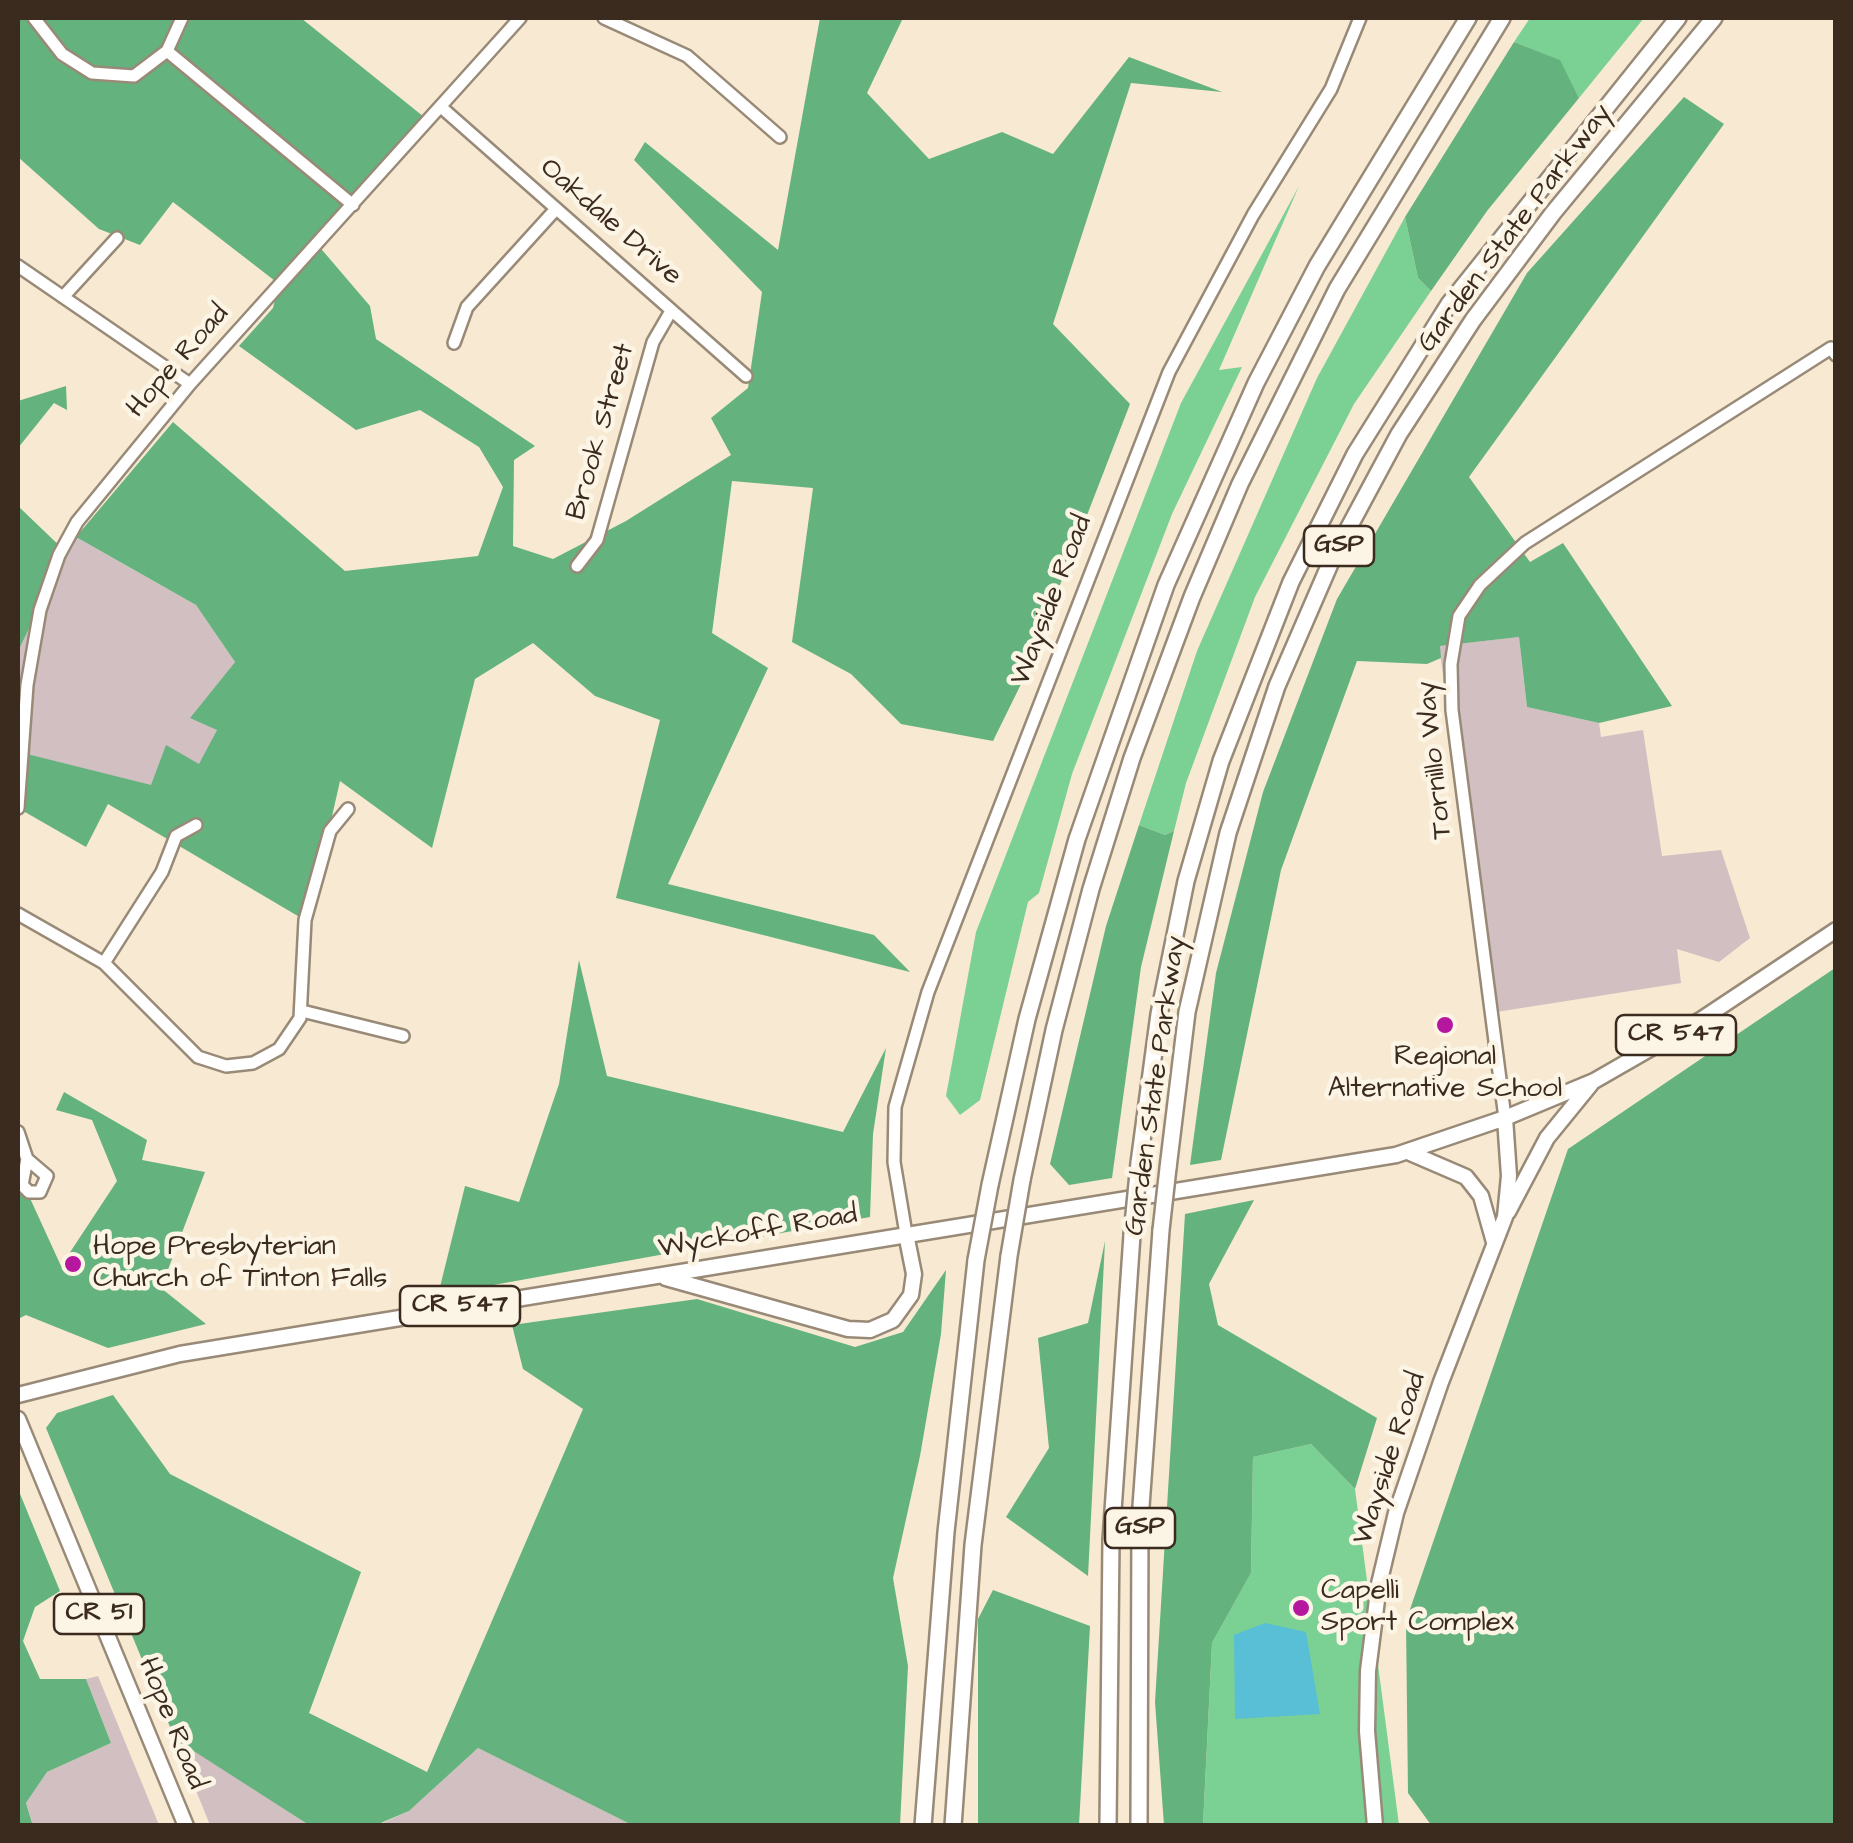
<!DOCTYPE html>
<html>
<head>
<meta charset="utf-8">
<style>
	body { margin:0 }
	#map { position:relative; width:1853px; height:1843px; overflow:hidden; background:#f7e9d2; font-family:"Architects Daughter",sans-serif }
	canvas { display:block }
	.frame { position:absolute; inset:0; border:20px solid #3b2a1e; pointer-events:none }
</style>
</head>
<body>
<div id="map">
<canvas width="1853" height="1843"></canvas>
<div class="frame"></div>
</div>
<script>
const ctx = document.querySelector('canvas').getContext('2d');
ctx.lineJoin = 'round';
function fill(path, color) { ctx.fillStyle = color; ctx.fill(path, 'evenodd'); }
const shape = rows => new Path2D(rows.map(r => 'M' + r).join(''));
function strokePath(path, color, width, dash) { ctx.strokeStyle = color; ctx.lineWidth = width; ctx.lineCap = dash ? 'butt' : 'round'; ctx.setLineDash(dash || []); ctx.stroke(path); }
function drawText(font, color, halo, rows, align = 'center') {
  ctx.font = font + ' "Architects Daughter",sans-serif'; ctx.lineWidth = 9; ctx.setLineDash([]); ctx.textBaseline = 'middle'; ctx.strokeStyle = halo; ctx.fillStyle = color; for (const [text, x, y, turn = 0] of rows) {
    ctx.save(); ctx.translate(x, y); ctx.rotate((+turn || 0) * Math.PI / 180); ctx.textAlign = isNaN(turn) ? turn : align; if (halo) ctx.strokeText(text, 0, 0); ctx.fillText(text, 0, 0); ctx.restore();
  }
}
fill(shape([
	[76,537,196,605,235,662,191,717,217,730,200,765,151,786,18,752,18,645],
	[1519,637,1527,707,1599,723,1601,737,1643,730,1662,856,1721,850,1750,938,1719,962,1677,949,1681,983,1490,1013,1439,646],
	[98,1676,159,1825,33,1825,26,1803,47,1772,111,1743,86,1679],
	[175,1739,212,1762,309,1825,210,1825],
	[478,1748,632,1825,376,1826,409,1811]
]), '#d2bfc1');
fill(shape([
	[1530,18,1644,18,1579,98,1559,60,1514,42],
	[1299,186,1219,370,1242,367,1172,514,1072,774,1039,893,1028,902,980,1100,960,1115,946,1096,976,932,1181,403],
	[1405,217,1418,278,1431,291,1354,404,1255,597,1186,783,1174,831,1165,835,1139,825,1197,651,1317,378],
	[1311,1444,1355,1489,1399,1825,1203,1826,1212,1643,1251,1573,1253,1457]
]), '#7bd094');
fill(shape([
	[18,18,301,18,429,121,317,244,370,306,376,339,535,446,514,460,513,546,553,559,626,521,731,455,711,418,748,388,762,292,634,160,645,142,778,250,820,18,903,18,867,93,929,159,1002,132,1053,154,1129,57,1222,92,1131,83,1053,324,1130,404,1024,678,993,741,901,724,851,674,792,642,813,488,732,481,712,633,768,668,668,884,874,935,910,972,616,898,660,720,595,696,533,643,475,679,432,848,340,781,308,922,108,804,86,847,18,808,23,753,151,785,166,745,199,764,217,730,190,718,235,662,196,605,76,537,173,422,345,571,478,556,503,487,479,447,420,410,356,430,239,346,273,308,279,284,173,202,140,245,99,229,18,157],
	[1514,42,1560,60,1579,98,1487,211,1431,291,1418,278,1405,217],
	[1684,97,1724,124,1469,477,1530,562,1563,543,1672,706,1599,723,1527,707,1519,637,1440,646,1441,658,1427,664,1357,661,1281,870,1221,1160,1190,1165,1216,973,1263,792,1337,599,1527,273],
	[66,386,67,410,54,403,18,448,18,401],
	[18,506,66,552,20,647,18,645],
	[1139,825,1165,835,1174,831,1141,967,1112,1178,1069,1185,1050,1164,1106,926],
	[579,960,607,1076,843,1132,886,1048,873,1134,870,1217,438,1295,465,1186,519,1202,559,1084],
	[1835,968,1835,1825,1431,1825,1408,1793,1406,1621,1568,1149],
	[64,1092,147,1140,142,1160,205,1172,161,1288,206,1324,108,1348,26,1315,18,1319,18,1172,61,1266,117,1181,92,1120,56,1110],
	[1254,1200,1209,1284,1218,1325,1377,1418,1355,1489,1311,1444,1253,1457,1251,1573,1212,1643,1203,1825,1164,1825,1155,1702,1185,1214],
	[1105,1241,1088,1576,1006,1517,1049,1448,1038,1338,1088,1323],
	[946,1270,941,1334,920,1456,893,1578,908,1666,900,1825,632,1825,478,1748,409,1811,376,1825,309,1825,175,1739,46,1428,57,1413,113,1395,170,1474,361,1572,309,1713,427,1772,583,1409,523,1369,512,1325,697,1299,855,1347,903,1332],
	[18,1489,60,1591,35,1607,23,1641,40,1679,86,1679,111,1743,47,1772,26,1803,33,1826,18,1825],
	[993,1590,1090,1626,1079,1825,978,1825,978,1619]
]), '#64b27e');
fill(shape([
	[1265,1623,1306,1632,1320,1714,1235,1719,1234,1635]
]), '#58bfd6');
const minor = shape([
	[34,18,62,54,92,73,134,76,167,51,353,205],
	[604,18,687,56,780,137],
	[167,51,182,18],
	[441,107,746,376],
	[18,266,190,384],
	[63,297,117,238],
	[454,343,467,307,556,209],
	[577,566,597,540,653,342,671,311],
	[18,808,27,685,40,610,59,555,77,522,190,384,520,18],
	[18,914,104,963,198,1057,226,1066,253,1063,279,1049,300,1018,305,920,330,831,348,809],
	[104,963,162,872,176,836,196,825],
	[302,1011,403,1036],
	[1505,1118,1452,710,1451,664,1459,616,1480,585,1525,543,1831,348,1836,355],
	[18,1132,27,1159],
	[27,1159,47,1176,40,1192,29,1192,22,1185,27,1159],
	[906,1234,894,1162,895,1107,928,992,1169,372,1253,215,1331,89,1360,18]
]);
const major = shape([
	[1408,1152,1466,1177,1481,1196,1494,1242],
	[1508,1212,1547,1138,1591,1084],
	[666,1278,848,1329,870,1330,893,1320,911,1295,914,1274,906,1234],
	[18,1395,180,1354,1396,1155,1505,1118,1594,1081,1702,1019,1836,930],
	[18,1419,186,1826],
	[1375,1826,1367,1731,1368,1671,1379,1584,1396,1513,1441,1382,1505,1217,1509,1176,1505,1118]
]);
const highway = shape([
	[1139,1163,1159,1014,1186,881,1221,761,1291,582,1355,454,1449,304,1678,18],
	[1168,1168,1187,1012,1228,833,1277,686,1333,557,1399,434,1473,320,1553,213,1714,18],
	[1022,1180,1054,1030,1091,889,1132,758,1192,597,1240,484,1337,289,1502,18],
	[990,1185,1027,1019,1077,839,1166,585,1256,383,1317,266,1468,18],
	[923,1826,946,1532,976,1260],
	[953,1826,973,1545,1009,1256],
	[1108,1826,1111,1540,1132,1235],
	[1139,1826,1140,1520,1161,1230]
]);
strokePath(minor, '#998a78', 16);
strokePath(major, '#998a78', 19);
strokePath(highway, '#998a78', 20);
strokePath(minor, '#fff', 11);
strokePath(major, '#fff', 14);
strokePath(highway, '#fff', 15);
const highwayBridge = shape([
	[1161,1230,1168,1168],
	[1132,1235,1139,1163],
	[1009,1256,1022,1180],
	[976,1260,990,1185]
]);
strokePath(highwayBridge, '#998a78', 20, []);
strokePath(highwayBridge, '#fff', 15);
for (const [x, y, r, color] of [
	[1445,1025,10,"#b5179e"],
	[73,1264,10,"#b5179e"],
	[1301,1608,10,"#b5179e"]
]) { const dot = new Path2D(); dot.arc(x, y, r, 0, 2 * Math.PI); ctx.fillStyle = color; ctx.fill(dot); strokePath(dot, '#fcf5e5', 4); }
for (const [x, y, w] of [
	[1339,546,70],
	[1676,1035,120],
	[460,1306,120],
	[1140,1528,70],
	[99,1614,90]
]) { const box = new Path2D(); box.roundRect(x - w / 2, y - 20, w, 40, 8); ctx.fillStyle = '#fcf5e5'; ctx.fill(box); strokePath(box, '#3b2a1e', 2.5); }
drawText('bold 25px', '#3b2a1e', null, [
	["GSP",1339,546],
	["CR 547",1676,1035],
	["CR 547",460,1306],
	["GSP",1140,1528],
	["CR 51",99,1614]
]);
drawText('28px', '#3b2a1e', '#fcf5e5', [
	["Oakdale Drive",610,223,41],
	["Garden State Parkway",1516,229,-53],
	["Hope Road",179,362,-49],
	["Brook Street",602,432,-74],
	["Wayside Road",1053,601,-69],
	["Tornillo Way",1436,760,-96],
	["Garden State Parkway",1157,1086,-82],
	["Wyckoff Road",758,1233,-10],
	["Wayside Road",1391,1459,-72],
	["Hope Road",171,1724,68]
]);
drawText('28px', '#3b2a1e', '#fcf5e5', [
	["Regional",1445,1058,"center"],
	["Alternative School",1445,1090,"center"],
	["Hope Presbyterian",93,1248],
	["Church of Tinton Falls",93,1280],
	["Capelli",1321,1592],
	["Sport Complex",1321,1624]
], 'left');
</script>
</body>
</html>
